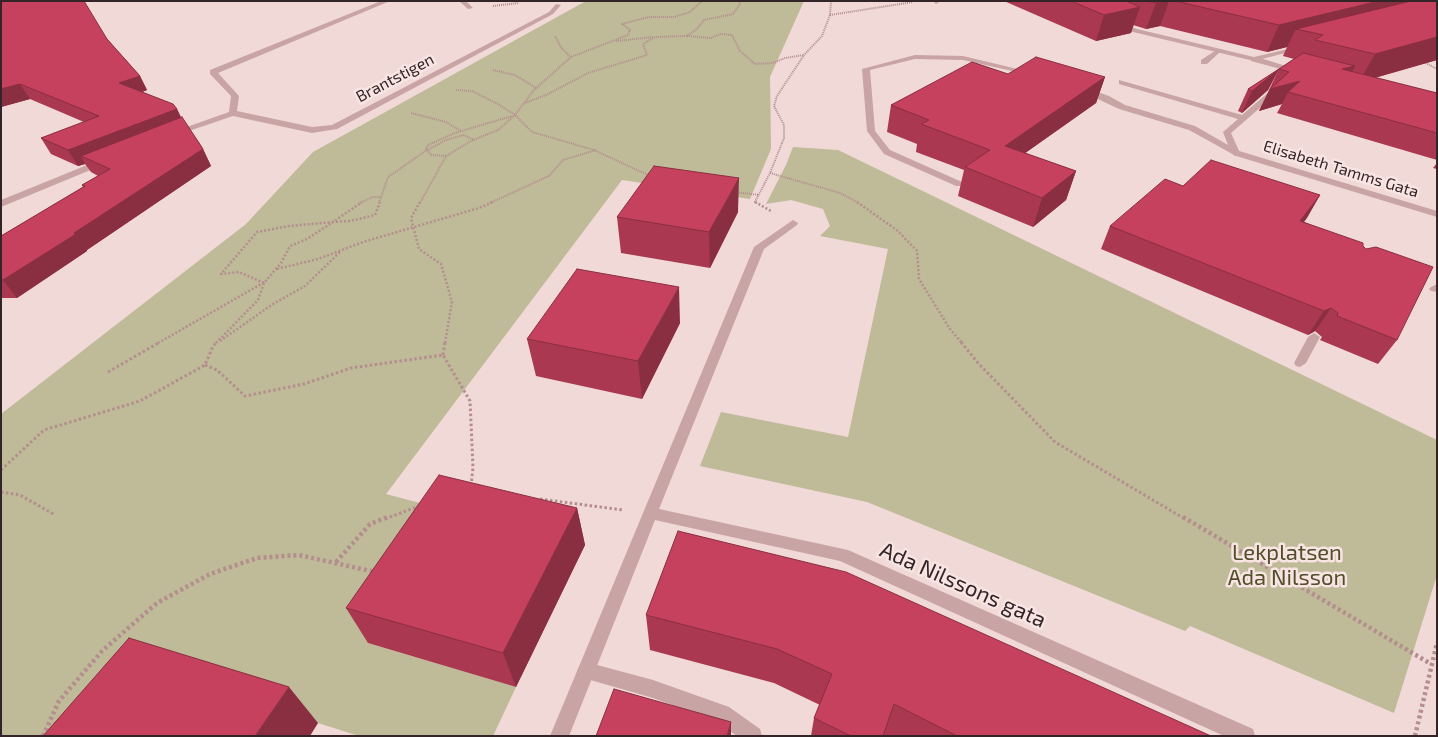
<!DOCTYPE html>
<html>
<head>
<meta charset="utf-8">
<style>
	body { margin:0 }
	#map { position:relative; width:1438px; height:737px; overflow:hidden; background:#f0d9d7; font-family:"Exo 2",sans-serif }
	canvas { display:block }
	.frame { position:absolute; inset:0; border:2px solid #332527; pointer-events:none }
</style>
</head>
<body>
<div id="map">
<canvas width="1438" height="737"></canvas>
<div class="frame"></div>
</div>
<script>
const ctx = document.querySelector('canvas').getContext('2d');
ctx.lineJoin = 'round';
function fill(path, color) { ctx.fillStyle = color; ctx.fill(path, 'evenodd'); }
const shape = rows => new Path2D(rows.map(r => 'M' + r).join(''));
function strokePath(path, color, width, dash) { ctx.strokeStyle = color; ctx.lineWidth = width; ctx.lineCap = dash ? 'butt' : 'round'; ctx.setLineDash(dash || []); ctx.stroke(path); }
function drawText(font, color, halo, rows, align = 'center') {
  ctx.font = font + ' "Exo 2",sans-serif'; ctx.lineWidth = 5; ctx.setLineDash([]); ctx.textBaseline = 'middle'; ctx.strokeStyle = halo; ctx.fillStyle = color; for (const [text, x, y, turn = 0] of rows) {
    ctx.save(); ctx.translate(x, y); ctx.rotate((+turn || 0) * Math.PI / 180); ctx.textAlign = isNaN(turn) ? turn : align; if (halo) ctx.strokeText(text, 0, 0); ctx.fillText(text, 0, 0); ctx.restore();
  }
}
fill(shape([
	[586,1,804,1,770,77,771,149,750,199,622,180,386,494,454,512,368,643,516,687,493,736,359,736,318,723,118,736,1,736,1,414,246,224,313,152],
	[793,147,838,150,1437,440,1437,575,1394,713,1190,626,1185,631,867,502,700,466,721,412,848,437,888,249,820,236,830,226,823,209,791,200,766,204,786,165]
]), '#bfba98');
strokePath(shape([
	[493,6,519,3],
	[830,15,913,2],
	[555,36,562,49,571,57],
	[687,36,711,38,720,34,732,35,740,51,755,64,773,63,785,58,804,55],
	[616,41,654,37],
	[1422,61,1437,69],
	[493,70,515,75,536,88],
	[456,90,472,91,498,104,515,115,532,132,594,150,650,176],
	[525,103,546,95,588,73,647,55,643,44,655,37,686,36,696,30,704,20,733,14,740,4,739,1],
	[411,113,446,122,461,131],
	[446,156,431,155,426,149,428,145,455,133,512,116],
	[770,173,840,193,859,203],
	[735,192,759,195],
	[360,203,373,197,380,197],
	[379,203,388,177,424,152,446,140,464,135,474,140],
	[420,203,446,156,471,141,498,130,515,115,534,90,571,57,628,35,630,30,622,24,649,17,674,17,690,12,702,1],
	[490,203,549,176,563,160,596,150],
	[757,203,755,202,770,173,784,138,784,125,774,106,777,96,804,55,822,36,830,15,831,1]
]), '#b48e8f', 2, [1, 1]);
strokePath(shape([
	[420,202,411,218,419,249,441,264,452,302,445,343],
	[755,202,771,211],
	[857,202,898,231,917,251,919,279,950,329,962,343],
	[277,269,318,259,363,242,479,208,493,202],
	[264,283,239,272,221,274,257,232,289,226,333,222,362,202],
	[220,341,273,304,305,286,341,251],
	[158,343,263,283],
	[216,343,258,300,264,283,281,263,290,246,307,239,333,222,350,221,375,215,380,202]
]), '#b48e8f', 2.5, [2, 2]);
strokePath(shape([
	[961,342,978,363,1055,442,1185,519],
	[443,355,445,342],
	[205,365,217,370,245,396,304,384,351,368,443,355,470,401,473,468,471,485],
	[108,372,160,342],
	[1,470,44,430,140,401,205,365,213,346,217,342],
	[1,492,20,495,55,515],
	[540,499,623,510],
	[385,519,419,506]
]), '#b48e8f', 3, [2.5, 2.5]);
strokePath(shape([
	[1183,517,1431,664],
	[336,562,370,524,388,517],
	[43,736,59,701,102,651,157,603,210,574,257,558,299,555,375,572],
	[1415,736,1437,643]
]), '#b48e8f', 4.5, [3, 3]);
fill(shape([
	[1218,49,1222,51,1220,52,1207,64,1201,64,1201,60,1218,49],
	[915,55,963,56,1034,73,1030,75,963,60,915,59,870,70,875,131,890,150,962,182,962,186,956,186,884,154,867,131,862,69,915,55],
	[1251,57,1257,57,1302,71,1295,73,1251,61,1251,57],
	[1119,80,1242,115,1270,91,1277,93,1231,133,1240,153,1236,156,1189,130,1119,109,1079,90,1086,88,1109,96,1125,105,1195,126,1228,145,1223,132,1238,119,1119,84,1119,80],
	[1437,284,1437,292,1431,291,1429,289,1431,287,1437,284],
	[1314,333,1320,337,1306,363,1300,367,1296,366,1294,363,1308,337,1314,333],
	[586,662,653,680,729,707,760,729,762,736,737,736,716,721,653,698,580,677,577,671,580,665,586,662]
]), '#c8a4a4');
fill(shape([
	[381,1,390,1,218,73,239,96,237,111,312,127,332,125,549,12,556,4,561,5,553,14,337,129,312,133,233,116,177,135,170,133,229,112,231,96,210,74,210,70,381,1],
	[459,1,466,1,473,8,468,9,459,1],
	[933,1,941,1,936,4,933,1],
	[1117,22,1137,29,1254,57,1301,46,1305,48,1254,61,1133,32,1115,25,1114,24,1117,22],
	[1236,150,1437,211,1437,217,1233,155,1233,151,1236,150],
	[102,159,106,162,105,164,1,207,1,200,102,159],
	[793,220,798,223,797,225,764,249,659,509,848,550,1253,729,1255,736,1224,736,840,561,655,520,569,736,550,736,754,247,793,220]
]), '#c8a4a4');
fill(shape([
	[1,1,107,39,140,76,147,90,142,92,177,109,181,117,203,149,211,166,87,250,87,251,17,298,1,298,1,236,83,187,82,185,98,176,91,172,85,164,78,166,51,154,41,138,84,122,30,99,1,107],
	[1004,1,1437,1,1437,60,1375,78,1437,93,1437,160,1277,113,1282,104,1259,111,1279,69,1294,59,1283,56,1287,47,1267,52,1160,26,1146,29,1133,25,1131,33,1096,41],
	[1279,69,1268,90,1242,113,1238,111,1248,89],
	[1008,74,1105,77,1096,103,1025,153,1076,171,1066,200,1033,227,958,196,964,170,916,152,917,144,887,132,891,105],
	[1437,163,1437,169,1433,168],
	[1183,186,1320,195,1304,222,1363,246,1397,340,1378,364,1320,340,1322,337,1315,331,1308,335,1101,249,1110,226],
	[738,212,710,268,621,253,617,217],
	[680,323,642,399,536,376,527,339],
	[577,508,585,545,516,687,368,643,346,608],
	[646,615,1211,736,811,736,814,718,820,705,774,683,650,650]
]), '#a93850');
fill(shape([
	[1165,1,1169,1,1160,26,1146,29,1156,3],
	[1379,1,1415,1,1323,35,1296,29,1287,47,1267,52,1279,25],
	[1140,7,1131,33,1096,41,1104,15],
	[1437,37,1437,60,1359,82,1375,54],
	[1355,66,1343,87,1342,69],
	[1279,69,1268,90,1242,113,1252,91],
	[140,76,147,90,127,98,119,83],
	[1105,77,1096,103,997,173,1005,146],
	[1300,81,1288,92,1282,104,1259,111,1270,89],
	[20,84,30,99,1,107,1,89],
	[177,109,184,125,81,156,85,164,78,166,68,150],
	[203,149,211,166,87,250,87,251,17,298,3,280,74,233],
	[1076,171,1066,200,1033,227,1042,198],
	[739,178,738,212,710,268,709,232],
	[1320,195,1307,218,1287,243,1300,221],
	[679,287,680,323,642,399,638,361],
	[1331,308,1315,331,1308,335,1324,311],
	[577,508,585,545,516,687,503,653],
	[289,687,318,723,310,736,255,736],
	[731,722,731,736,727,736]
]), '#8a2e41');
const building = shape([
	[1,1,84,1,107,39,140,76,119,83,173,104,177,109,68,150,41,138,99,116,20,84,1,89,1,1],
	[1071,1,1126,1,1140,7,1104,15,1071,1],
	[1147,1,1165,1,1156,3,1147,1],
	[1175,1,1379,1,1279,25,1175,1],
	[1411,1,1437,1,1437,37,1375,54,1315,40,1323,35,1296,29,1411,1],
	[1303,53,1355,66,1342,69,1437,93,1437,133,1288,92,1300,81,1270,89,1289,72,1279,69,1303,53],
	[1036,57,1105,77,1005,146,1076,171,1042,198,965,167,990,150,921,124,929,120,891,105,972,62,1008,74,1036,57],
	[1279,69,1252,91,1248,89,1279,69],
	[182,117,203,149,74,233,76,234,3,280,1,280,1,236,85,186,82,185,110,169,81,156,182,117],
	[1211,160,1320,195,1300,221,1363,243,1363,246,1366,249,1376,247,1433,267,1397,340,1337,316,1338,313,1331,308,1324,311,1110,226,1165,179,1183,186,1211,160],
	[654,166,739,178,709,232,617,217,654,166],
	[577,269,679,287,638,361,527,339,577,269],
	[439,475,577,508,503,653,346,608,439,475],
	[678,531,846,572,1211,736,957,736,894,704,883,736,851,736,814,718,832,674,777,649,646,615,678,531],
	[129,638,289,687,255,736,43,736,129,638],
	[614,689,731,722,727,736,596,736,614,689]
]);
fill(building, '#c5415d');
strokePath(building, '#8a2e41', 1);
drawText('16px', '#332527', '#f8e5e3', [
	["Brantstigen",395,78,-28],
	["Elisabeth Tamms Gata",1341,169,17]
]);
drawText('22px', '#514e2a', '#f8e5e3', [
	["Lekplatsen",1287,553],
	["Ada Nilsson",1287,578]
]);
drawText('22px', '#332527', '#f8e5e3', [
	["Ada Nilssons gata",963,585,24]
]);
</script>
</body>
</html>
